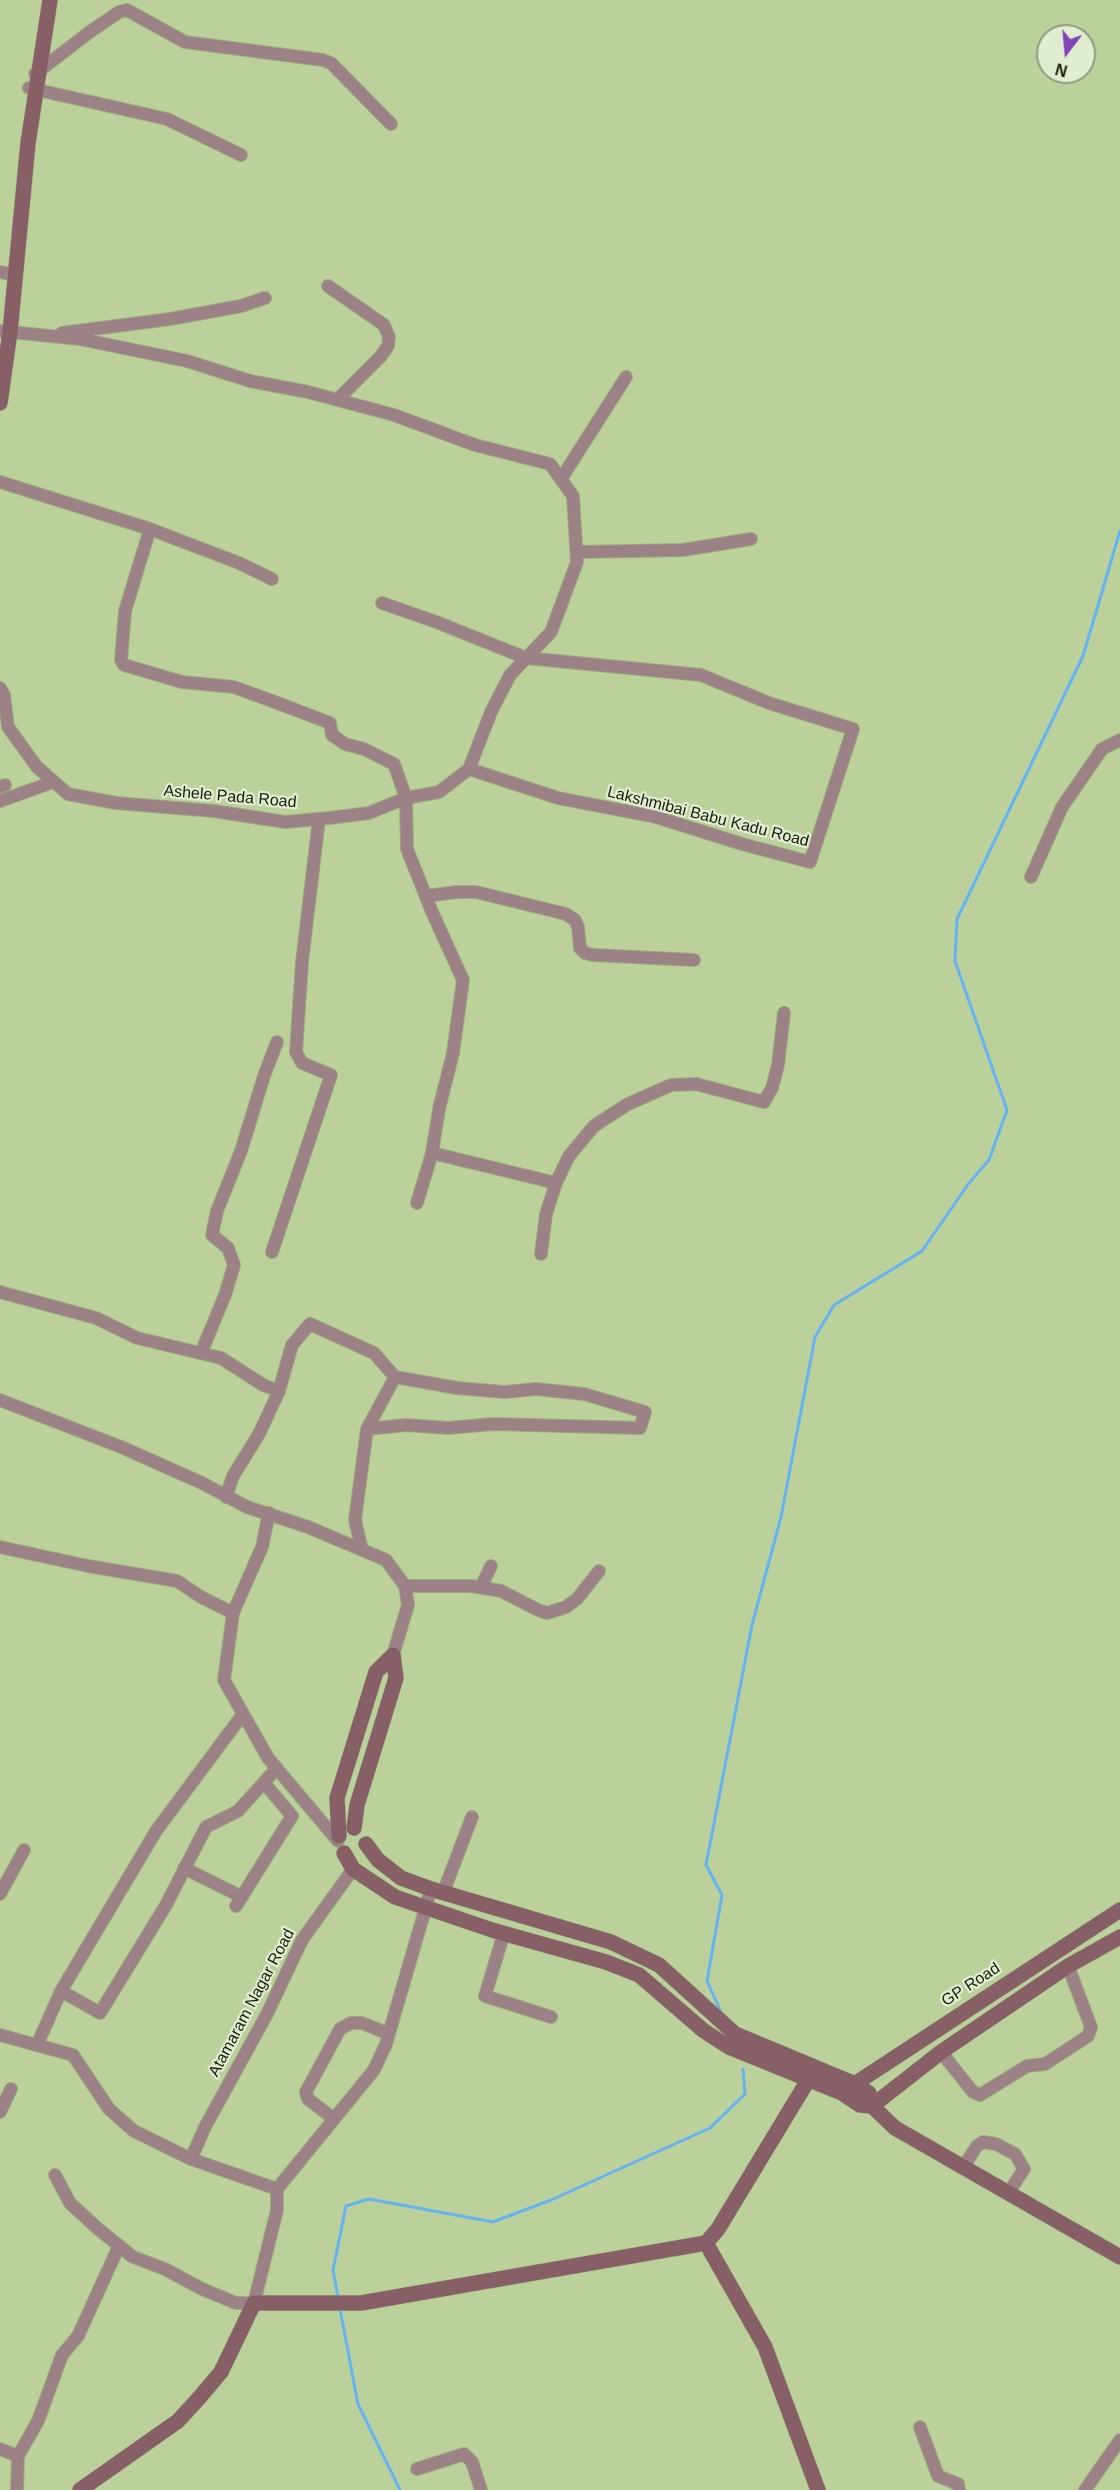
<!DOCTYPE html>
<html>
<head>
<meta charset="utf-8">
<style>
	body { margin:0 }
	#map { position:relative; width:1120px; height:2490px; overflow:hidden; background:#bbd09a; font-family:Helvetica,sans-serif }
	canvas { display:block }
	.north { position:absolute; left:1036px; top:24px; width:60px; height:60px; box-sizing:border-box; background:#e1edd1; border:2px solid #909a81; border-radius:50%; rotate:196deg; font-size:16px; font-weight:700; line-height:24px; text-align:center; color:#171e09 }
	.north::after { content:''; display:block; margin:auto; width:21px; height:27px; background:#8143b8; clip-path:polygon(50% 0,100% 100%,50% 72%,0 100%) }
</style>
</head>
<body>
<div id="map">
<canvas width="1120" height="2490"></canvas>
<div class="north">N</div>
</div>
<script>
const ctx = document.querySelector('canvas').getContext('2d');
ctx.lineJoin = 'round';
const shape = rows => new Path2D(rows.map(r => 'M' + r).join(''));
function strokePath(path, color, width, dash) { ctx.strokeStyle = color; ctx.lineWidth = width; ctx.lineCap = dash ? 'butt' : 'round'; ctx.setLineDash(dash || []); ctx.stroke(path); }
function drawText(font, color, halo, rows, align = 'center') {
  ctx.font = font + ' Helvetica,sans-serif'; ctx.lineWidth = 4.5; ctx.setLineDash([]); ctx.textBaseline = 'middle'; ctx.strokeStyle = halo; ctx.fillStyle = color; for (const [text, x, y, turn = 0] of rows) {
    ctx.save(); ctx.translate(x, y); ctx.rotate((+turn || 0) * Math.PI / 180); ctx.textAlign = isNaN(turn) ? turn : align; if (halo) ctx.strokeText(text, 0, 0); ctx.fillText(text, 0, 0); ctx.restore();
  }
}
strokePath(shape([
	[720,2010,707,1981,722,1895,706,1865,752,1625,781,1517,815,1337,834,1305,922,1251,969,1183,989,1160,1007,1110,955,961,957,919,1083,656,1120,531],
	[338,2297,333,2270,346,2206,369,2199,493,2222,551,2200,710,2128,745,2094,743,2069],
	[340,2309,358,2404,400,2490]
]), '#65b3f3', 3);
const street = shape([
	[35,74,91,31,119,12,127,10,185,42,323,60,331,63,391,124],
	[29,88,167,119,241,155],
	[0,272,15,275],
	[328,286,384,325,389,337,388,346,381,356,337,400],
	[0,331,80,339,187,361,250,381,308,392,394,415,475,445,550,464,573,496,577,562,551,632,510,675,491,712,469,769],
	[62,333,170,319,241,306,265,298],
	[561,479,626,377],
	[0,482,150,529,239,563,272,579],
	[150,529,125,611,121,660,124,665,182,682,234,687,291,708,330,723,332,735,345,744,364,749,394,764,406,798,407,849,432,912,463,980,453,1053,439,1109,432,1153,556,1183,546,1214,541,1254],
	[577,552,683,550,751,539],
	[382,603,439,623,526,658,701,675,769,703,853,729,810,862,742,844,656,817,558,798,469,769],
	[0,688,4,695,8,727,37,767,68,794,116,803,214,811,285,822,329,818,369,813,406,798,439,792,469,769],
	[0,787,5,785],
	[0,801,53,782],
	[1031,877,1062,807,1102,749,1120,740],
	[426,896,457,892,476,892,566,914,575,920,578,927,580,948,585,953,593,955,694,960],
	[556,1183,569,1156,594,1126,628,1104,671,1085,696,1084,764,1102,772,1088,778,1065,784,1013],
	[417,1203,432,1153],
	[272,1252,331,1075,302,1063,296,1052,302,962,319,819],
	[0,1292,96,1318,137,1338,221,1358,263,1385,279,1391],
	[201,1353,225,1295,234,1265,228,1248,212,1235,217,1211,241,1151,264,1076,277,1042],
	[0,1400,121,1447,202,1483,247,1507,308,1527,386,1560,405,1586,408,1605,393,1655],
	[226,1497,233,1476,259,1434,279,1391,292,1345,310,1324,374,1353,395,1377],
	[269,1513,262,1547,233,1613,224,1680,268,1758,338,1841],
	[0,1547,88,1566,177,1581,201,1597,233,1613],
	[362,1550,355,1520,367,1429,395,1377,457,1388,505,1392,536,1389,584,1394,645,1412,640,1428,493,1424,448,1428,406,1425,367,1429],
	[405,1586,472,1586,501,1591,538,1610,547,1613,566,1607,577,1599,599,1571],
	[481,1587,491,1566],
	[184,1868,242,1897],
	[443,1893,472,1817],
	[0,1894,24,1850],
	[236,1906,292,1816,265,1784],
	[504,1933,485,1996,551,2017],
	[61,1991,100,2013,166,1905,206,1827,238,1811,277,1768],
	[0,2035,73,2055,109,2109,134,2131,191,2159,277,2189,277,2210,254,2303,236,2303,202,2289,165,2269,133,2257,97,2228,70,2203,55,2175],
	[37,2045,61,1991,156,1831,243,1714],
	[941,2052,973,2092,980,2095,1027,2066,1045,2064,1088,2036,1091,2027,1068,1966],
	[0,2112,11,2089],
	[334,2119,308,2099,306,2092,340,2029,351,2023,362,2023,389,2034],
	[191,2159,205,2127,267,2014,302,1940,353,1869],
	[964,2166,977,2146,983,2142,996,2144,1015,2154,1024,2169,1009,2192],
	[277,2189,374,2070,386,2044,431,1889],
	[920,2427,938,2476,958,2484,959,2490],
	[0,2449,18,2456],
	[417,2469,464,2454,472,2462,481,2490],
	[17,2490,18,2456,38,2421,62,2355,78,2336,119,2246],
	[1085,2490,1120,2440]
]);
const secondary = shape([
	[0,403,10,332,28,143,50,0],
	[354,1828,357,1805,396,1678,393,1655],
	[339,1836,337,1798,376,1672,393,1655],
	[366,1844,378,1860,401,1878,431,1889,611,1942,659,1965,735,2034,855,2084,869,2093,872,2106,895,2128,1120,2257],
	[344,1853,353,1869,395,1897,495,1931,606,1962,639,1975,704,2031,729,2047,842,2093,860,2105,872,2106],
	[847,2089,1120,1910],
	[872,2106,941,2052,1068,1966,1120,1937],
	[706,2243,718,2229,813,2072],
	[80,2490,178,2421,199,2398,221,2372,254,2303,361,2303,706,2243,765,2347,818,2490]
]);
strokePath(street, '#9aac7d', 14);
strokePath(secondary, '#9aac7d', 16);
strokePath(street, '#9c8186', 12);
strokePath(secondary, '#865f67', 15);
drawText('16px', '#171e09', '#e1edd1', [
	["Ashele Pada Road",230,797,5],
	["Lakshmibai Babu Kadu Road",708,817,14],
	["GP Road",971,1985,-33],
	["Atamaram Nagar Road",252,2003,-62]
]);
</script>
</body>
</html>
